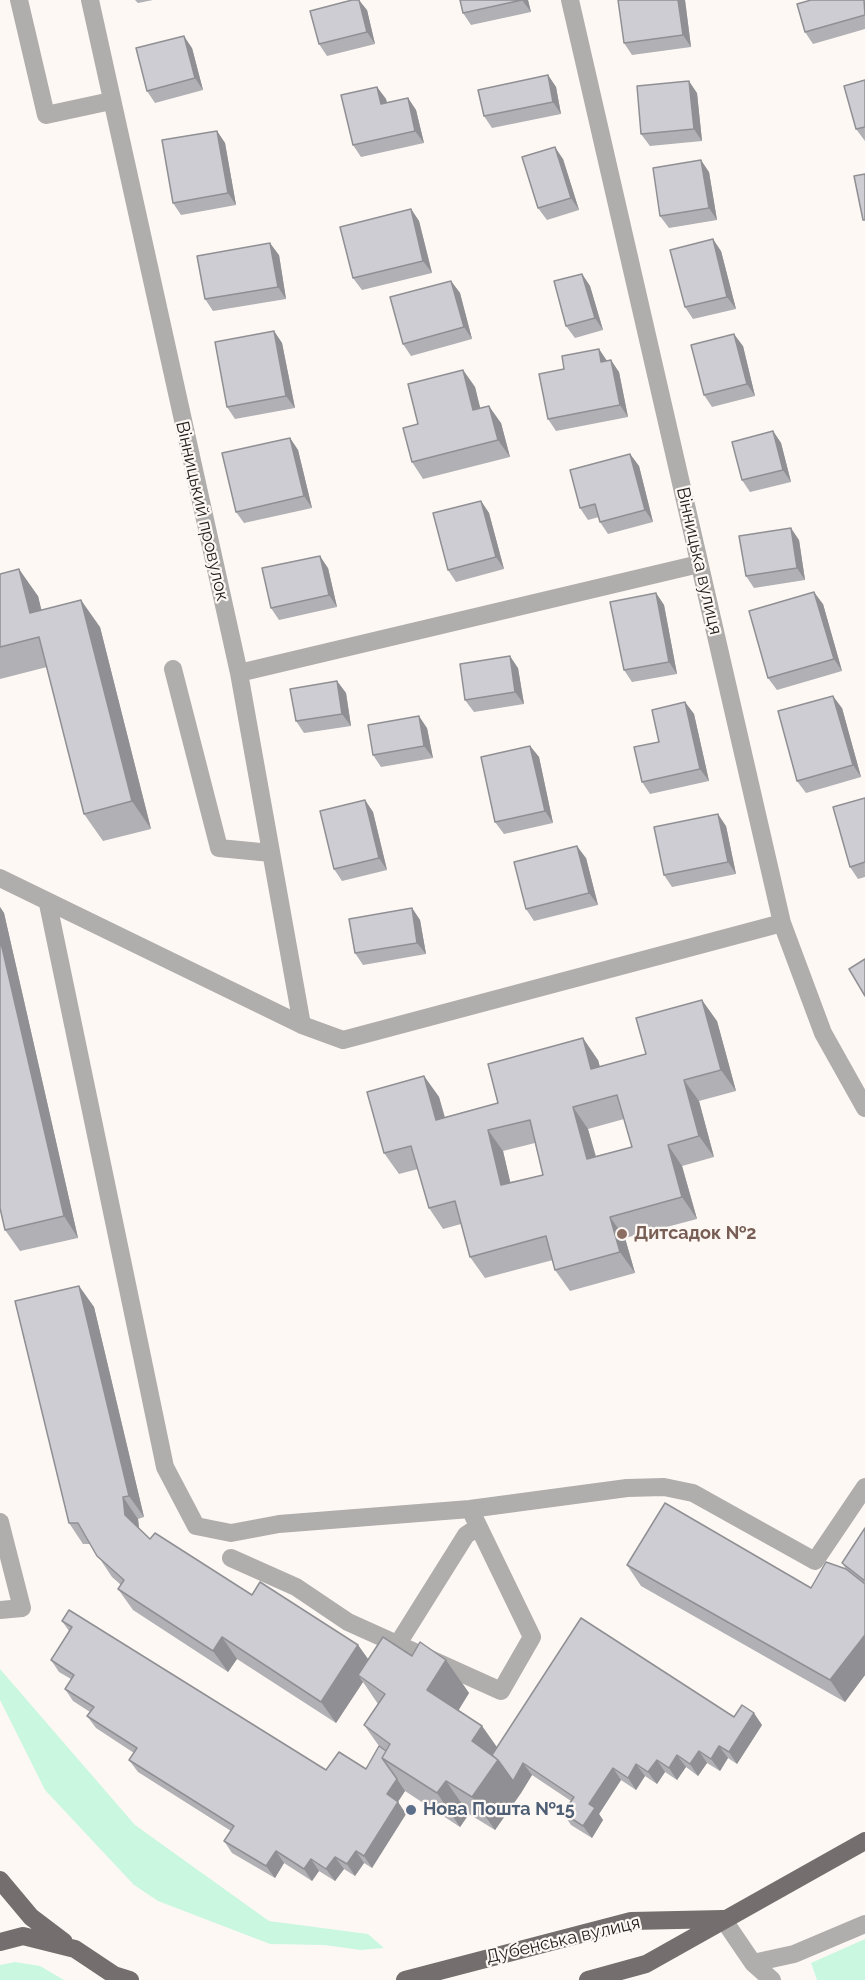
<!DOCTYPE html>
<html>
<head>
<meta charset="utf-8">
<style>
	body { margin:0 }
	canvas { display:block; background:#fdf8f4 }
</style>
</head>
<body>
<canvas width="865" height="1980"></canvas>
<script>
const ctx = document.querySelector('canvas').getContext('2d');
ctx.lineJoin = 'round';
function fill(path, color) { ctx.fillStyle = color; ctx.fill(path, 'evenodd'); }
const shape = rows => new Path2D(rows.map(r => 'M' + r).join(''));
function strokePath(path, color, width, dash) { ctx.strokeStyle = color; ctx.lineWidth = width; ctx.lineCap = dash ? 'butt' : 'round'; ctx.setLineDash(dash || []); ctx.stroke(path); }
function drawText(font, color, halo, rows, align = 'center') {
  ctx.font = font + ' Raleway,sans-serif'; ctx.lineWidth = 4.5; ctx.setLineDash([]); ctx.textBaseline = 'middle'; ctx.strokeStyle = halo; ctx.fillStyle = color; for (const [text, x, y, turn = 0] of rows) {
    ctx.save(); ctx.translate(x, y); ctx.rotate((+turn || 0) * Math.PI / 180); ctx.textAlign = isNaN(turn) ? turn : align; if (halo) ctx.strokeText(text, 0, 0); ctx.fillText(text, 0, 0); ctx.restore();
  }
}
fill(shape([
	[0,1669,135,1825,269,1921,368,1934,384,1948,361,1950,324,1945,270,1944,158,1901,134,1885,45,1790,0,1700],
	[865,1939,865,1980,817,1980,811,1963],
	[15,1962,40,1966,64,1980,0,1980,0,1965]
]), '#caf7e0');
strokePath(shape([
	[19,0,46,115,111,101],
	[90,0,239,673,302,1025],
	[570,0,782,923,823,1033,865,1108],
	[173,669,219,848,271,853],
	[239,673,699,564],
	[0,878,302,1025,343,1040,782,923],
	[48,904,165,1467,196,1526,231,1533,279,1524,470,1509,627,1488,664,1487,693,1493,815,1561,865,1487],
	[0,1522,22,1608,0,1610],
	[231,1558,296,1587,348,1622,501,1691,532,1637,470,1509],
	[399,1642,466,1535,478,1527],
	[723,1919,753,1963,772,1980],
	[753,1963,794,1954,865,1924]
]), '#b0adad', 18);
strokePath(shape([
	[0,1880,31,1917,64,1942],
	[0,1942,23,1936,75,1949,114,1975,130,1980],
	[405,1980,631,1921,723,1919],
	[588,1980,646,1964,865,1841]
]), '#746f6e', 18);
fill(shape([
	[135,0,153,0,138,3],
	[460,0,528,0,531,12,471,25,463,13],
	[618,0,685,0,691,47,632,55,624,43],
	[865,0,865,29,813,44,805,32],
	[367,10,375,44,327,56,319,44],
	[192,48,203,90,155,103,147,91],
	[548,75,556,87,561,114,492,128,484,116],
	[865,80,865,141,856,129],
	[377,87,386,99,387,103,408,98,416,110,424,143,361,157,353,145],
	[697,93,702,141,650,146,641,134],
	[217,131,225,143,236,205,181,215,173,203],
	[563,159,579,210,547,220,538,208],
	[709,172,717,220,669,228,660,216],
	[411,209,419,221,432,273,362,290,353,278],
	[721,251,736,309,693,319,685,307],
	[279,255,286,299,213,311,205,299],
	[582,274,590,286,603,330,575,338,566,326],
	[451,281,460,293,472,339,411,356,403,344],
	[274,331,282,343,295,408,235,419,227,407],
	[743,346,755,396,712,407,704,395],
	[599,349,607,361,619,372,628,417,556,431,548,419,564,369],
	[463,370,475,387,480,408,501,423,510,457,423,479,412,462,418,424],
	[773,431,781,443,791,482,750,492,742,480],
	[290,438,298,450,312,508,244,523,236,512],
	[630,454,639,466,653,522,608,534,600,522,599,517,588,520,580,508],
	[481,501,489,513,504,569,456,582,448,570],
	[799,540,805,580,754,588,746,576],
	[328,568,337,607,279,620,271,608],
	[0,574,38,596,41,610,100,627,151,829,103,841,84,814,47,667,0,679],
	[656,593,664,605,677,674,632,682,624,670],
	[823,604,842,671,777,690,768,678],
	[518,668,524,704,474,712,465,700],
	[337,681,346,693,351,726,304,733,296,721],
	[685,702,694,714,709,781,650,794,642,782,659,742],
	[842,708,861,777,806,793,797,781],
	[427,728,433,758,381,767,373,755],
	[530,746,539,757,553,823,504,834,495,822],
	[865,798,865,877,858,879,850,867],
	[365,800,373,812,387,870,342,881,334,869],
	[726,826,736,874,672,887,664,875],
	[586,858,598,905,534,921,526,909],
	[0,907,4,913,78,1238,20,1251,5,1230,0,1208],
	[412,908,420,920,426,954,363,965,355,953],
	[717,1021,736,1091,699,1101,714,1157,682,1166,697,1219,625,1238,635,1273,570,1291,555,1270,553,1260,485,1278,470,1257,461,1224,443,1229,429,1208,418,1169,399,1174,384,1153,424,1076,439,1097,445,1117,498,1103,598,1060,600,1067,646,1054],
	[624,1119,632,1147,596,1156,588,1129],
	[535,1143,543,1175,510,1182,503,1151],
	[79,1286,94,1307,144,1517,138,1519,139,1528,150,1539,252,1595,358,1645,368,1659,412,1656,446,1660,469,1693,458,1711,482,1726,497,1747,734,1717,762,1725,737,1764,728,1758,720,1771,707,1763,698,1776,686,1767,677,1780,665,1772,657,1784,645,1776,636,1790,621,1780,599,1814,603,1820,592,1838,571,1825,563,1813,571,1801,532,1775,521,1793,495,1830,469,1814,460,1827,405,1791,398,1802,406,1814,372,1868,364,1863,355,1876,344,1869,335,1881,319,1871,312,1881,284,1863,275,1878,232,1853,224,1841,231,1831,138,1772,129,1760,134,1753,96,1728,87,1716,90,1712,73,1701,65,1689,71,1679,59,1672,51,1660,69,1631,62,1621,326,1770,366,1769,379,1746,364,1725,378,1704,363,1682,336,1723,237,1659,228,1672,133,1610,118,1589,121,1585,112,1577,90,1544,83,1544,69,1523],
	[865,1528,865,1675,845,1702,641,1586,627,1565,811,1588,846,1569,842,1563]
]), '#b0b0b5');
fill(shape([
	[359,0,367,10,375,44,367,32],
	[522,0,528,0,531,12],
	[678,0,685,0,691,47,683,35],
	[184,36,192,48,203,90,195,78],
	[548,75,556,87,561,114,553,102],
	[689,81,697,93,702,141,694,129],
	[377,87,386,99,390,116,381,104],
	[408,98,416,110,424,143,415,131],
	[217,131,225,143,236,205,228,193],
	[555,147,563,159,579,210,571,198],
	[701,160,709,172,717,220,709,208],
	[411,209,419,221,432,273,423,261],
	[713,239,721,251,736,309,727,297],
	[270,243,279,255,286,299,278,287],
	[582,274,590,286,603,330,595,318],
	[451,281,460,293,472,339,464,327],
	[274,331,282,343,295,408,286,396],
	[734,334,743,346,755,396,747,384],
	[599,349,607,361,601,362],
	[611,360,619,372,628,417,620,405],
	[463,370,475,387,485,427,473,410],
	[489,406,501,423,510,457,498,440],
	[773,431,781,443,791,482,783,470],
	[290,438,298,450,312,508,304,496],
	[630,454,639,466,653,522,645,510],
	[481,501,489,513,504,569,496,557],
	[791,528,799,540,805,580,797,568],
	[320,556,328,568,337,607,329,595],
	[19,569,38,596,49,640,30,613],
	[814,592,823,604,842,671,834,659],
	[656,593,664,605,677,674,669,662],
	[81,600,100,627,151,829,132,801],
	[510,656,518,668,524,704,515,692],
	[337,681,346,693,351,726,342,714],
	[833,696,842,708,861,777,853,765],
	[685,702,694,714,709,781,700,769],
	[419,716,427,728,433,758,424,746],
	[530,746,539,757,553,823,545,811],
	[365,800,373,812,387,870,379,858],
	[718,814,726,826,736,874,728,862],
	[577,846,586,858,598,905,589,893],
	[0,907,4,913,78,1238,64,1216,0,939],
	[412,908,420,920,426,954,417,943],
	[702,1000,717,1021,736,1091,721,1070],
	[583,1038,598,1060,606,1090,591,1069],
	[424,1076,439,1097,451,1141,436,1120],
	[684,1080,699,1101,714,1157,699,1136],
	[573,1107,588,1129,602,1180,587,1159],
	[488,1130,503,1151,516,1206,501,1185],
	[668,1145,682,1166,697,1219,682,1197],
	[610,1217,625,1238,635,1273,620,1252],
	[79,1286,94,1307,144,1517,129,1496],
	[123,1497,138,1519,140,1536,125,1515],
	[865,1635,865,1675,845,1702,830,1680],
	[222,1637,237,1659,228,1672,213,1651],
	[358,1645,373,1666,358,1675,363,1682,336,1723,321,1702],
	[446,1660,469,1693,450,1724,427,1690],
	[754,1713,762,1725,737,1764,729,1752],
	[482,1726,505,1759,523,1763,532,1775,521,1793,495,1830,472,1797,472,1741],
	[719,1746,728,1758,720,1771,711,1759],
	[699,1751,707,1763,698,1776,690,1764],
	[677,1755,686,1767,677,1780,669,1768],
	[657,1760,665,1772,657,1784,648,1772],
	[636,1764,645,1776,636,1790,628,1778],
	[613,1768,621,1780,599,1814,603,1820,592,1838,583,1826,589,1804],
	[397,1779,405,1791,395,1806,387,1794],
	[446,1781,469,1814,460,1827,437,1793],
	[398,1802,406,1814,372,1868,364,1856],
	[276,1851,284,1863,275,1878,266,1866],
	[356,1851,364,1863,355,1876,347,1864],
	[335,1857,344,1869,335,1881,326,1869],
	[311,1859,319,1871,312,1881,304,1869]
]), '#909094');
const building = shape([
	[352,0,359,0,367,32,319,44,310,11,352,0],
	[460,0,522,0,463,13,460,0],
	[618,0,678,0,683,35,624,43,618,0],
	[811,0,864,0,865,15,805,32,797,4,811,0],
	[184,36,195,78,147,91,136,48,184,36],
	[548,75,553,102,484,116,478,90,548,75],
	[865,80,865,127,856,129,844,86,865,80],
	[689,81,694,129,641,134,637,86,689,81],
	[377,87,381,104,408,98,415,131,353,145,341,95,377,87],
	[217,131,228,193,173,203,162,140,217,131],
	[555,147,571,198,538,208,522,157,555,147],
	[701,160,709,208,660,216,653,168,701,160],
	[865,174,865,220,863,220,854,176,865,174],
	[411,209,423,261,353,278,340,227,411,209],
	[713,239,727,297,685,307,670,250,713,239],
	[270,243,278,287,205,299,197,256,270,243],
	[582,274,595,318,566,326,554,281,582,274],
	[451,281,464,327,403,344,390,297,451,281],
	[274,331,286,396,227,407,215,342,274,331],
	[734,334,747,384,704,395,691,345,734,334],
	[599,349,601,362,611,360,620,405,548,419,539,374,564,369,562,356,599,349],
	[463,370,473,410,489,406,498,440,412,462,403,428,418,424,408,384,463,370],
	[773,431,783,470,742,480,732,442,773,431],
	[290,438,304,496,236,512,222,453,290,438],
	[630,454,645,510,600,522,595,504,580,508,570,470,630,454],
	[481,501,496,557,448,570,433,513,481,501],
	[791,528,797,568,746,576,739,536,791,528],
	[320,556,329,595,271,608,262,568,320,556],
	[19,569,30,613,81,600,132,801,84,814,39,637,0,647,0,574,19,569],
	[814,592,834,659,768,678,749,611,814,592],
	[656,593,669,662,624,670,610,602,656,593],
	[510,656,515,692,465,700,460,664,510,656],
	[337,681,342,714,296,721,290,689,337,681],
	[833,696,853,765,797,781,778,711,833,696],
	[685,702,700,769,642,782,634,747,659,742,652,710,685,702],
	[419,716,424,746,373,755,368,725,419,716],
	[530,746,545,811,495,822,481,757,530,746],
	[865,798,865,862,850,867,833,807,865,798],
	[365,800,379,858,334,869,320,811,365,800],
	[718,814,728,862,664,875,654,827,718,814],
	[577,846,589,893,526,909,514,862,577,846],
	[412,908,417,943,355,953,349,919,412,908],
	[0,939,64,1216,5,1230,0,1208,0,939],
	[865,959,865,996,849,969,865,959],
	[702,1000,721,1070,684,1080,699,1136,668,1145,682,1197,610,1217,620,1252,555,1270,546,1236,470,1257,455,1201,429,1208,411,1146,384,1153,367,1092,424,1076,436,1120,498,1103,488,1064,583,1038,591,1069,646,1054,636,1018,702,1000],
	[617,1095,632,1147,587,1159,573,1107,617,1095],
	[530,1120,543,1175,501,1185,488,1130,530,1120],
	[79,1286,129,1496,123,1497,125,1515,150,1539,155,1533,252,1595,260,1582,358,1645,321,1702,222,1637,213,1651,118,1589,124,1580,97,1556,78,1523,69,1523,15,1301,79,1286],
	[665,1503,811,1588,826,1562,846,1569,865,1584,865,1635,830,1680,627,1565,665,1503],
	[865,1528,865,1581,842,1563,865,1528],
	[69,1610,326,1770,339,1752,366,1769,379,1746,386,1751,382,1758,397,1779,387,1794,398,1802,364,1856,356,1851,347,1864,335,1857,326,1869,311,1859,304,1869,276,1851,266,1866,224,1841,234,1826,129,1760,137,1748,87,1716,94,1707,65,1689,74,1675,51,1660,72,1627,62,1621,69,1610],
	[581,1618,734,1717,742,1705,754,1713,729,1752,719,1746,711,1759,699,1751,690,1764,677,1755,669,1768,657,1760,648,1772,636,1764,628,1778,613,1768,589,1804,595,1808,583,1826,563,1813,574,1797,523,1763,513,1781,498,1760,492,1755,581,1618],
	[383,1637,412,1656,420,1642,446,1660,427,1690,482,1726,472,1741,498,1760,472,1797,446,1781,437,1793,382,1758,390,1744,364,1725,385,1694,358,1675,383,1637]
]);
fill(building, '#cdcdd3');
strokePath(building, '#909094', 1.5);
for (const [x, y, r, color] of [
	[622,1234,6,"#8d6e63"],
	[411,1810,6,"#5c6f8a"]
]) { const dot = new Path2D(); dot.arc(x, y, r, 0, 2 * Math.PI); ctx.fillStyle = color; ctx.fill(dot); strokePath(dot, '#fdf8f4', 2); }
drawText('18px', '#211f1e', '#fdf8f4', [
	["Вінницький провулок",202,511,77],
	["Вінницька вулиця",699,561,77],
	["Дубенська вулиця",563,1940,-13]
]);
drawText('bold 18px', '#785e54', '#fdf8f4', [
	["Дитсадок №2",634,1234]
], 'left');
drawText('bold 18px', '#4e5e75', '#fdf8f4', [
	["Нова Пошта №15",423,1810]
], 'left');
</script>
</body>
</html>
